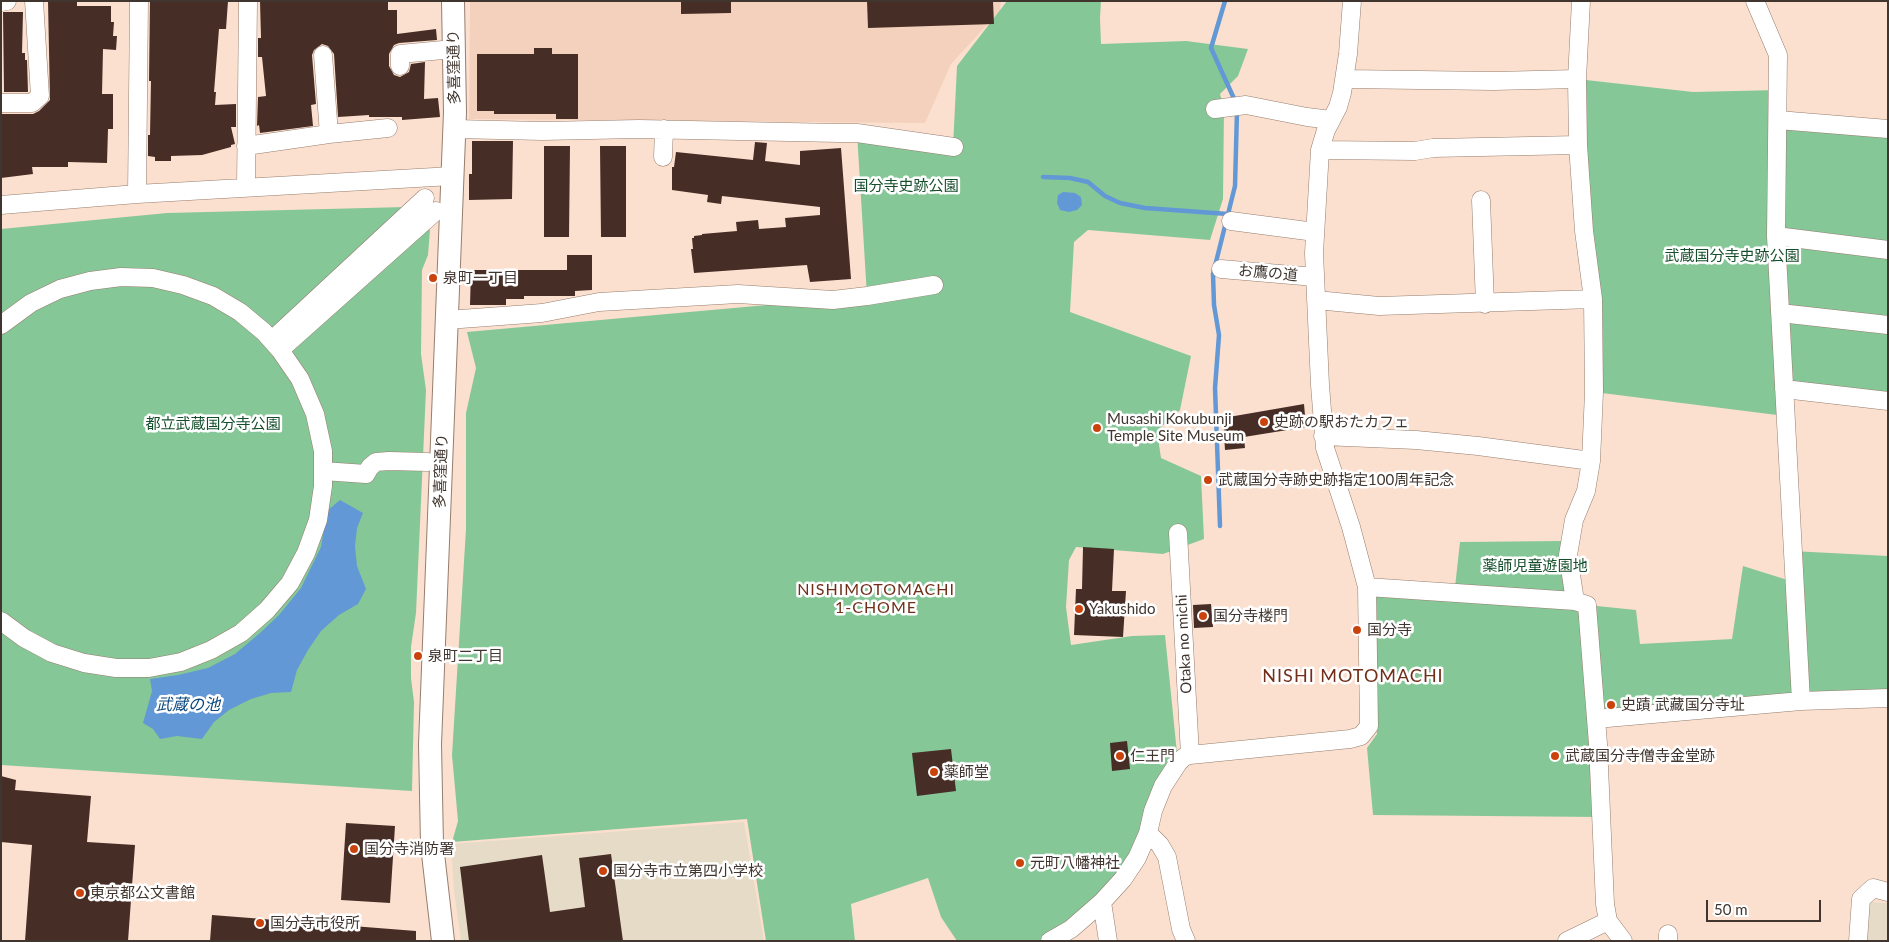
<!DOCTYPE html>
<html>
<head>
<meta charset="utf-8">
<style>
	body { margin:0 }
	#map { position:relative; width:1889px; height:942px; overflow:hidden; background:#fce0cf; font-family:Lato,sans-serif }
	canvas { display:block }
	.frame { position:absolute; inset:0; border:2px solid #41362f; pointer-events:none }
	.scale { position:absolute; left:1706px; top:900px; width:115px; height:22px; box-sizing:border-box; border:2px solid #41362f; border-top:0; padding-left:6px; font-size:15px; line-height:18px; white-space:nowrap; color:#41362f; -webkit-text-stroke:4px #fff; paint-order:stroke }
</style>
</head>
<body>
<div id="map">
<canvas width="1889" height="942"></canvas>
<div class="frame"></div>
<div class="scale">50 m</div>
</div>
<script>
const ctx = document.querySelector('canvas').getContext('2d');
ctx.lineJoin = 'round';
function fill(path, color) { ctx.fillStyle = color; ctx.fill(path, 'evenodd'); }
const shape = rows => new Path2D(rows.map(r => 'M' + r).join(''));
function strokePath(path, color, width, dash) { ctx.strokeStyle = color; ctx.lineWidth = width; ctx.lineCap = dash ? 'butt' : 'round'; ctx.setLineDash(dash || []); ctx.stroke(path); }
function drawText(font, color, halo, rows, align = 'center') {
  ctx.font = font + ' Lato,"Noto Sans JP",sans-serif'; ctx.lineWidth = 5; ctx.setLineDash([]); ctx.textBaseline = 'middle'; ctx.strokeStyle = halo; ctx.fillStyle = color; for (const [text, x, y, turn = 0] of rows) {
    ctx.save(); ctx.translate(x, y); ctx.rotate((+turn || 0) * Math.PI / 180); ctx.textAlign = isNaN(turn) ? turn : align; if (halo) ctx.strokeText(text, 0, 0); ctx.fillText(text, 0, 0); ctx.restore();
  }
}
fill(shape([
	[470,1,1001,1,1000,11,951,64,925,123,469,119]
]), '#f4d1bc');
fill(shape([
	[744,822,764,941,461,941,454,891,451,844],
	[1868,902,1888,903,1888,941,1862,941]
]), '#e6dbc7');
fill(shape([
	[1007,1,1101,1,1100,18,1101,44,1186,41,1248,49,1238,76,1220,94,1224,108,1223,199,1210,240,1088,230,1074,242,1070,312,1191,356,1180,410,1157,431,1161,458,1201,476,1204,539,1163,554,1076,547,1069,560,1066,607,1071,645,1132,636,1165,635,1178,763,1137,858,1050,941,957,941,941,917,928,878,851,904,855,941,766,941,747,819,452,842,458,821,452,755,466,529,466,413,476,368,467,332,867,296,857,133,953,147,957,66],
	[1577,79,1693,92,1778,90,1778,120,1888,129,1888,401,1784,389,1785,416,1594,392],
	[406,207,430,230,428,255,422,270,421,354,426,390,416,613,411,647,411,678,414,702,412,791,1,765,1,229,167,213],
	[1562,541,1567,591,1562,593,1455,587,1460,542],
	[1792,551,1888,556,1888,698,1596,719,1600,817,1373,815,1367,748,1377,734,1367,614,1373,595,1587,605,1636,610,1640,644,1732,639,1743,566,1794,582]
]), '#86c798');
fill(shape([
	[1063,192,1075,193,1081,197,1082,205,1077,210,1069,212,1060,210,1057,203,1058,195],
	[340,500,363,513,357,528,355,546,357,566,366,589,358,604,339,615,321,631,308,650,297,670,291,692,271,693,251,699,229,710,214,722,202,739,177,736,160,739,153,729,143,723,152,691,150,679,178,675,208,668,235,654,260,633,279,615,301,588,321,547,327,511]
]), '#6298d5');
strokePath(shape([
	[1225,1,1211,48,1236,103],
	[1043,177,1070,178,1088,182,1105,196,1120,203,1145,208,1228,214],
	[1220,526,1215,388,1219,335,1214,305,1213,274,1235,186,1237,111]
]), '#6298d5', 4.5);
fill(shape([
	[48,1,77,1,77,6,111,6,111,22,114,22,113,36,117,36,116,50,103,49,102,94,113,94,113,129,108,129,107,163,68,162,68,167,32,167,33,174,1,178,1,114,33,114,39,111,50,100],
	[150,1,228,1,226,29,219,29,214,92,216,92,215,105,236,104,236,127,231,127,235,144,231,145,231,147,202,155,171,156,171,161,155,161,155,157,148,156,148,135,150,135,151,81,149,81],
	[260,1,388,1,388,10,397,10,397,34,436,29,437,40,399,43,394,45,389,54,389,66,394,75,400,77,409,72,411,64,425,62,424,99,438,98,440,117,402,120,402,117,369,117,369,115,338,117,334,54,328,46,322,44,314,50,312,55,316,104,311,105,313,126,260,133,259,125,257,126,258,97,266,96,262,57,258,57,258,38,261,38],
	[681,1,731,1,731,13,681,14],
	[867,1,993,1,994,24,868,28],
	[3,12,23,12,22,53,25,53,25,60,27,60,28,92,4,92],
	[534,48,552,48,552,54,578,54,578,119,556,119,556,114,494,114,494,111,477,111,477,54,534,54],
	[472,141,513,141,512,199,469,200,469,174,472,174],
	[755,142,767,143,765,161,800,165,800,151,841,148,851,279,810,282,807,265,694,273,691,249,693,249,692,238,694,238,694,236,702,235,702,234,737,231,736,222,758,220,759,229,786,227,785,218,820,215,820,207,722,196,721,204,707,202,708,195,672,190,672,167,674,167,676,152,753,160],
	[544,146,570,146,569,237,544,237],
	[600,146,626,146,626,237,601,237],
	[567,255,592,255,592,290,575,291,575,296,524,296,524,299,506,299,506,305,470,305,471,270,567,270],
	[1304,404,1306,427,1244,437,1245,448,1225,450,1223,418],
	[1083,547,1114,549,1112,591,1126,591,1123,637,1074,635,1076,589,1082,589],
	[1211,604,1213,627,1194,628,1193,605],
	[1127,741,1130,769,1112,771,1110,743],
	[951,749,956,791,917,796,912,753],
	[1,776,16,780,15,790,91,796,87,842,135,845,128,941,25,941,32,845,1,842],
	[346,823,395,826,390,903,341,900],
	[611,854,623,941,469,941,460,867,542,855,550,912,585,907,579,858],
	[212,915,416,931,416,941,210,941]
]), '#462d26');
const minor = shape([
	[1755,1,1778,55,1776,236,1801,701],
	[1,2,7,1],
	[323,55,329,134],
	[400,66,400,54,454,49],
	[1344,79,1494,81,1577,79],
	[1,103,32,103,40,96,34,1],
	[1215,109,1246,105,1307,117,1331,120],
	[1778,120,1888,129],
	[454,129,543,131,639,129,839,133,857,133,954,147],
	[246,146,329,134,388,128],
	[1320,150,1415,151,1433,148,1578,145],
	[663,157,664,129],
	[246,187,248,1],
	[137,194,139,1],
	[1481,200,1485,304],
	[1,205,137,194,452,176],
	[1231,221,1315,232],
	[1776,236,1888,250],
	[1221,269,1315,277],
	[1316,300,1379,306,1593,299],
	[1780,313,1888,325],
	[447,320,542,313,599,302,738,294,833,300,867,296,934,285],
	[1,325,31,303,60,289,90,281,121,277,153,278,183,285,213,296,240,312,264,332,280,350,300,379,315,414,323,451,323,486,318,520,306,553,290,583,267,610,241,633,211,650,181,662,149,668,116,668,84,663,52,653,24,638,1,621],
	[272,340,425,198],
	[280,350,436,211],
	[1784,389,1888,401],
	[1323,436,1416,440,1478,446,1591,461],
	[323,471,366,474,370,467,376,462,389,461,428,462],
	[1178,533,1190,755],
	[1367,587,1575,601,1587,605,1598,744,1605,904,1608,921,1623,941],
	[1575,601,1568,555,1574,520,1586,491,1591,461,1594,392,1593,299,1584,231,1578,145,1577,79,1581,1],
	[1596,719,1801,701,1888,698],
	[1148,833,1160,845,1167,857,1181,929,1186,941],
	[1102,902,1108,941],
	[1050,941,1071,929,1102,902,1123,879,1137,858,1148,833,1153,811,1163,786,1178,763,1184,757,1190,755,1350,739,1361,736,1369,726,1367,587,1351,527,1325,448,1320,385,1314,253,1320,150,1326,130,1338,107,1342,93,1348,54,1352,1],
	[1567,941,1608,921],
	[1668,941,1668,934],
	[1858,941,1861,899,1873,888,1888,892]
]);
const major = shape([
	[443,941,432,845,430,744,455,112,453,1]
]);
strokePath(minor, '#967d6e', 19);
strokePath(major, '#967d6e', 24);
strokePath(minor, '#fff', 18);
strokePath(major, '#fff', 22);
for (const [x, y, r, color] of [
	[433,278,5,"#ca430d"],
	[1264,422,5,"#ca430d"],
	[1097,428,5,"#ca430d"],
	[1208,480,5,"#ca430d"],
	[1079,609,5,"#ca430d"],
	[1203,616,5,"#ca430d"],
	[1357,630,5,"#ca430d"],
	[418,656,5,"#ca430d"],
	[1611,705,5,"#ca430d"],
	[1120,756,5,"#ca430d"],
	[1555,756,5,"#ca430d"],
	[934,772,5,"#ca430d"],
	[354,849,5,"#ca430d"],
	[1020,863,5,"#ca430d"],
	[603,871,5,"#ca430d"],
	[80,893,5,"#ca430d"],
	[260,923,5,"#ca430d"]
]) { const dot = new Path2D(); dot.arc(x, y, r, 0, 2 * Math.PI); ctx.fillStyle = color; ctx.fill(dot); strokePath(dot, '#fff', 2); }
drawText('15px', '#41362f', '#fff', [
	["多喜窪通り",454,67,-91],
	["お鷹の道",1268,273,5],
	["多喜窪通り",441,471,-88],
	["Otaka no michi",1184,644,-93]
]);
drawText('15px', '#154e2b', '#fff', [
	["国分寺史跡公園",906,186],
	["武蔵国分寺史跡公園",1732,256],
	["都立武蔵国分寺公園",213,424],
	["薬師児童遊園地",1535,566]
]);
drawText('15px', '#41362f', '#fff', [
	["泉町一丁目",443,278],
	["Musashi Kokubunji",1107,419],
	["Temple Site Museum",1107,436],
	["史跡の駅おたカフェ",1274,422],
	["武蔵国分寺跡史跡指定100周年記念",1218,480],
	["Yakushido",1089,609],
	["国分寺楼門",1213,616],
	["国分寺",1367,630],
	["泉町二丁目",428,656],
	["史蹟 武藏国分寺址",1621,705],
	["仁王門",1130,756],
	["武蔵国分寺僧寺金堂跡",1565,756],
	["薬師堂",944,772],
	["国分寺消防署",364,849],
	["元町八幡神社",1030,863],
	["国分寺市立第四小学校",613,871],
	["東京都公文書館",90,893],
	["国分寺市役所",270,923]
], 'left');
ctx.letterSpacing = '1px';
drawText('16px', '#712f19', '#fff', [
	["NISHIMOTOMACHI",876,590],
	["1-CHOME",876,608]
]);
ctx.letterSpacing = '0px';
drawText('italic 16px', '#09467e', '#fff', [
	["武蔵の池",188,705]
]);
ctx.letterSpacing = '1px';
drawText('18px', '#712f19', '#fff', [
	["NISHI MOTOMACHI",1353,676]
]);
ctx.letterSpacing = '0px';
</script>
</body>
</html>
